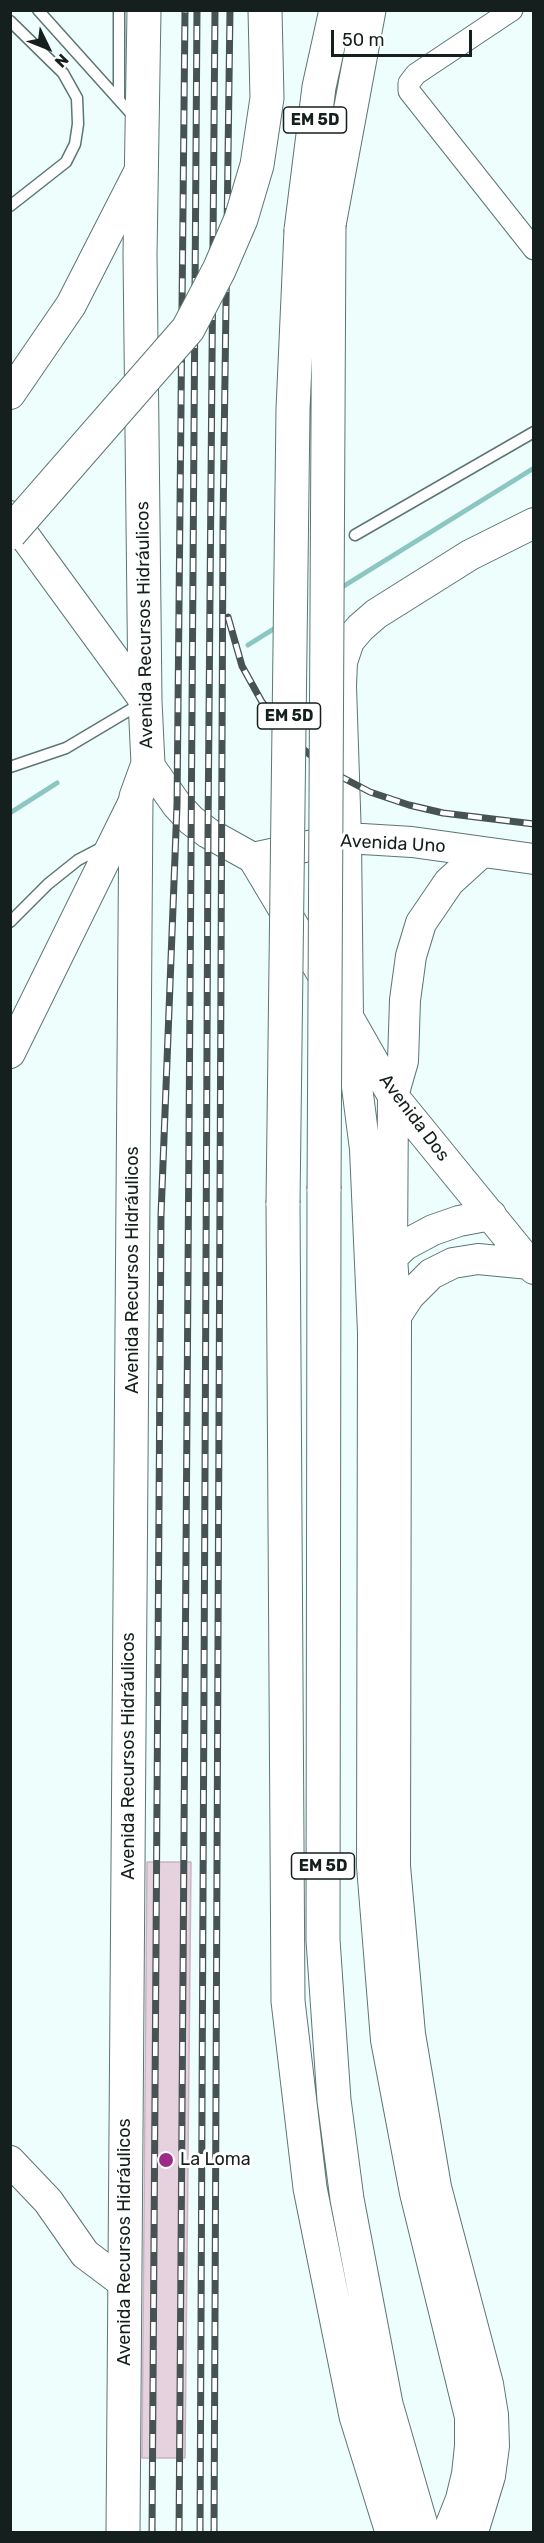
<!DOCTYPE html>
<html>
<head>
<meta charset="utf-8">
<style>
	body { margin:0 }
	#map { position:relative; width:544px; height:2543px; overflow:hidden; background:#edfefc; font-family:Rubik,sans-serif }
	canvas { display:block }
	.frame { position:absolute; inset:0; border:12px solid #141f1e; pointer-events:none }
	.north { position:absolute; left:18px; top:18px; width:60px; height:60px; -webkit-text-stroke:4px #fff; paint-order:stroke; rotate:133deg; font-size:16px; font-weight:700; line-height:24px; text-align:center; color:#141f1e }
	.north::after { content:''; display:block; margin:auto; width:21px; height:27px; background:#141f1e; clip-path:polygon(50% 0,100% 100%,50% 72%,0 100%) }
	.scale { position:absolute; left:331px; top:30px; width:141px; height:27px; box-sizing:border-box; border:3px solid #141f1e; border-top:0; padding-left:8px; font-size:18px; line-height:21px; white-space:nowrap; color:#141f1e; -webkit-text-stroke:4px #fff; paint-order:stroke }
</style>
</head>
<body>
<div id="map">
<canvas width="544" height="2543"></canvas>
<div class="frame"></div>
<div class="north">N</div>
<div class="scale">50 m</div>
</div>
<script>
const ctx = document.querySelector('canvas').getContext('2d');
ctx.lineJoin = 'round';
const shape = rows => new Path2D(rows.map(r => 'M' + r).join(''));
function strokePath(path, color, width, dash) { ctx.strokeStyle = color; ctx.lineWidth = width; ctx.lineCap = dash ? 'butt' : 'round'; ctx.setLineDash(dash || []); ctx.stroke(path); }
function fill(path, color) { ctx.fillStyle = color; ctx.fill(path, 'evenodd'); }
function drawText(font, color, halo, rows, align = 'center') {
  ctx.font = font + ' Rubik,sans-serif'; ctx.lineWidth = 6; ctx.setLineDash([]); ctx.textBaseline = 'middle'; ctx.strokeStyle = halo; ctx.fillStyle = color; for (const [text, x, y, turn = 0] of rows) {
    ctx.save(); ctx.translate(x, y); ctx.rotate((+turn || 0) * Math.PI / 180); ctx.textAlign = isNaN(turn) ? turn : align; if (halo) ctx.strokeText(text, 0, 0); ctx.fillText(text, 0, 0); ctx.restore();
  }
}
strokePath(shape([
	[339,589,534,468],
	[248,645,280,625],
	[10,813,57,783]
]), '#8cc6c2', 5);
const building = shape([
	[147,1862,191,1862,185,2458,142,2458,147,1862]
]);
fill(building, '#e6d1df');
strokePath(building, '#c9b4c2', 1.5);
const lane = shape([
	[38,10,135,118],
	[10,21,63,73,77,98,78,124,75,144,66,162,10,206],
	[119,100,119,10],
	[355,535,534,432],
	[10,767,66,748,140,704],
	[10,922,48,884,78,860,103,847]
]);
const street = shape([
	[512,10,416,74,409,83,409,91,534,249]
]);
const secondary = shape([
	[10,394,71,305,142,166],
	[10,516,145,701],
	[534,523,470,555,376,614,360,628,349,641,342,662,341,686,346,838,348,1017,393,1096,534,1269],
	[148,764,177,805,191,820,208,833,253,858,346,838,412,842,534,859],
	[253,858,348,1017,365,1149,373,1332,372,1866,386,2040,415,2193,470,2417,470,2446,467,2474,461,2499,448,2532],
	[10,1053,136,797],
	[382,1267,405,1245,433,1230,459,1221,491,1215],
	[396,1316,409,1296,431,1274,453,1263,478,1259,530,1264],
	[10,2161,48,2201,85,2254,125,2284],
	[473,2532,490,2476,494,2446,493,2415,488,2384,436,2187,410,2034,395,1866,396,1316,392,1257,393,1096,403,1061,405,1000,411,956,421,923,449,882,482,852]
]);
const primary = shape([
	[123,2532,136,797,148,764,145,701,140,254,144,10]
]);
const highway = shape([
	[329,225,369,10],
	[301,230,319,87,336,10],
	[324,1189,323,1940,334,2100,347,2199,386,2404,423,2532],
	[283,1203,288,2001,310,2188,356,2416,392,2532]
]);
strokePath(lane, '#5c7674', 13);
strokePath(street, '#5c7674', 23);
strokePath(secondary, '#5c7674', 32);
strokePath(primary, '#5c7674', 35);
strokePath(highway, '#5c7674', 35);
strokePath(lane, '#fff', 10);
strokePath(street, '#fff', 21);
strokePath(secondary, '#fff', 30);
strokePath(primary, '#fff', 33);
strokePath(highway, '#fff', 33);
const rail = shape([
	[228,617,242,666,262,702,292,740,330,771,370,792,409,805,443,813,534,824],
	[152,2532,161,1215,177,805,185,10],
	[179,2532,197,10],
	[200,2532,208,833,215,10],
	[214,2532,223,524,230,10]
]);
strokePath(rail, '#465352', 7);
strokePath(rail, '#fff', 4.5, [14]);
const highwayBridge = shape([
	[10,533,188,329,219,270,241,219,257,165,267,98,265,10],
	[324,1189,329,225],
	[283,1203,293,409,301,230]
]);
strokePath(highwayBridge, '#5c7674', 35, []);
strokePath(highwayBridge, '#fff', 33);
for (const [x, y, r, color] of [
	[166,2160,8,"#9d2a86"]
]) { const dot = new Path2D(); dot.arc(x, y, r, 0, 2 * Math.PI); ctx.fillStyle = color; ctx.fill(dot); strokePath(dot, '#fff', 2); }
for (const [x, y, w] of [
	[315,120,63],
	[289,716,63],
	[323,1866,63]
]) { const box = new Path2D(); box.roundRect(x - w / 2, y - 13, w, 26, 4.5); ctx.fillStyle = '#fff'; ctx.fill(box); strokePath(box, '#141f1e', 1.5); }
drawText('bold 16px', '#141f1e', null, [
	["EM 5D",315,120],
	["EM 5D",289,716],
	["EM 5D",323,1866]
]);
drawText('18px', '#141f1e', '#fff', [
	["Avenida Recursos Hidráulicos",145,625,-91],
	["Avenida Uno",393,844,3],
	["Avenida Dos",414,1118,53],
	["Avenida Recursos Hidráulicos",133,1270,-90],
	["Avenida Recursos Hidráulicos",129,1756,-90],
	["Avenida Recursos Hidráulicos",125,2242,-90]
]);
drawText('18px', '#141f1e', '#fff', [
	["La Loma",180,2160]
], 'left');
</script>
</body>
</html>
